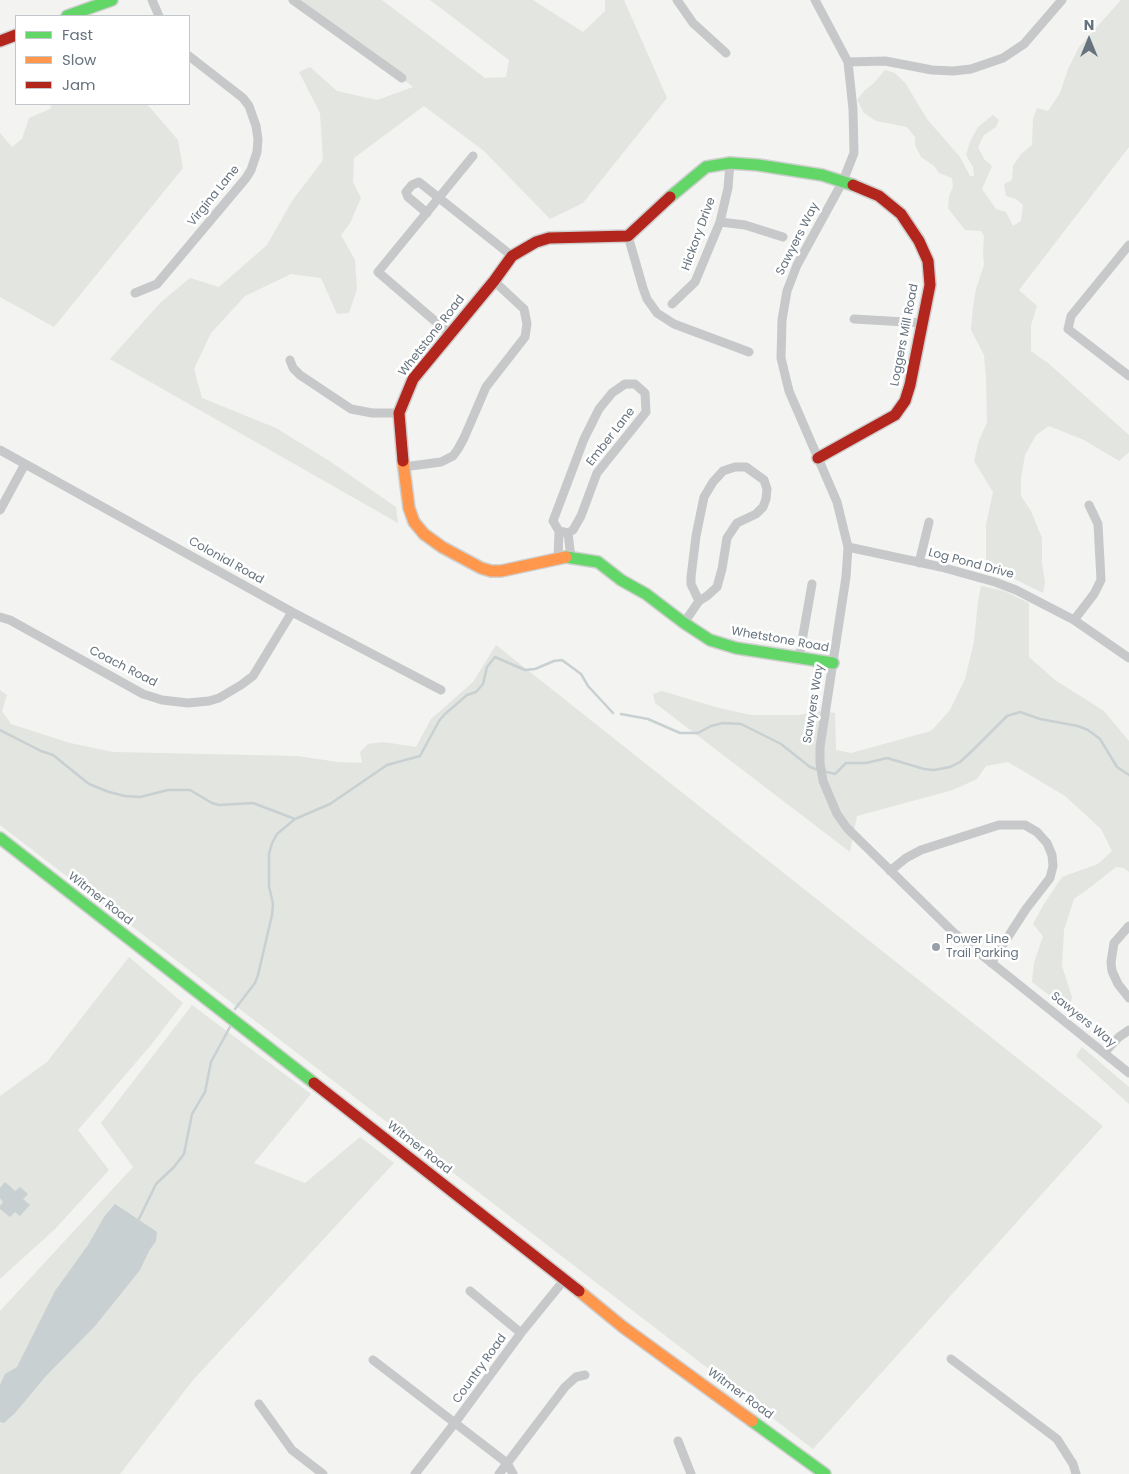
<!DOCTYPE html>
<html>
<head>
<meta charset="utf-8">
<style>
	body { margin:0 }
	#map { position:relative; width:1129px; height:1474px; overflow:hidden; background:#f3f3f1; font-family:Poppins,sans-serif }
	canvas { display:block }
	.legend { position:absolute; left:15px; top:15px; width:175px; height:90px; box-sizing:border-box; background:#fff; border:1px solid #c2c7cb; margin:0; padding:6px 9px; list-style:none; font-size:15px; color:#66737e }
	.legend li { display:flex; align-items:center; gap:10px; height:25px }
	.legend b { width:25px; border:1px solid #c2c7cb }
	.north { position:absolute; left:1064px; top:15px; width:50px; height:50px; -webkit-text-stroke:4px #fff; paint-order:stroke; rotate:0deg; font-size:14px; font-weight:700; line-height:20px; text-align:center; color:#66737e }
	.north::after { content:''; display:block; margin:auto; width:18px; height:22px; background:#66737e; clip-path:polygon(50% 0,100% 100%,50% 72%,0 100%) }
</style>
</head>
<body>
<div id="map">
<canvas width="1129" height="1474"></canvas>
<ul class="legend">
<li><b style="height:6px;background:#63d668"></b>Fast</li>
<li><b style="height:6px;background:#ff974d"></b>Slow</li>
<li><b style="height:6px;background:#b3261e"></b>Jam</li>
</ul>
<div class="north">N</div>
</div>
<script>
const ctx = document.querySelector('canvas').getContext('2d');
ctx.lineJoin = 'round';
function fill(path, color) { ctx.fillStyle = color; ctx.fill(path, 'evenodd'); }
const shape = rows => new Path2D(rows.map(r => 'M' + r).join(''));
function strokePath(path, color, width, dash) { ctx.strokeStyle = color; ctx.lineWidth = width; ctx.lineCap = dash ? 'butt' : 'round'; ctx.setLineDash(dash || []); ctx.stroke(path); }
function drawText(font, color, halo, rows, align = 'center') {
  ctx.font = font + ' Poppins,sans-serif'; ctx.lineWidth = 5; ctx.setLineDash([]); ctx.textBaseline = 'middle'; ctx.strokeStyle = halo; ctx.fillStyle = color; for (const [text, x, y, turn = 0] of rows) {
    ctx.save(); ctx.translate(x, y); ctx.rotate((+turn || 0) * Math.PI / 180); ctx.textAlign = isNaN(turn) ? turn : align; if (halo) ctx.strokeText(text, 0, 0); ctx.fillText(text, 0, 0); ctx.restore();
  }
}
fill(shape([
	[301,0,382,0,485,78,506,77,509,60,430,0,533,0,583,32,605,11,605,0,624,0,667,98,583,203,550,219,484,151,424,106,354,158,353,182,361,198,350,223,341,235,355,260,357,289,349,313,337,314,321,278,291,274,245,296,211,333,194,369,202,398,276,428,331,462,396,507,398,523,110,359,161,302,190,278,219,287,267,245,292,201,323,160,320,113,299,72,310,67,337,91,377,100,413,87],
	[1121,0,1129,0,1129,147,1019,290,1037,306,1031,325,1031,351,1048,363,1129,435,1129,452,1119,461,1084,440,1049,426,1036,435,1025,455,1021,478,1021,496,1031,511,1042,538,1042,563,1045,582,1043,593,986,565,986,525,993,492,974,461,979,440,987,423,986,379,984,355,971,330,973,307,976,289,984,265,983,252,984,236,981,231,965,230,954,216,948,208,949,196,953,187,952,178,939,173,934,166,921,157,915,145,915,137,907,127,876,121,864,113,857,100,864,91,874,83,885,70,895,73,906,84,927,119,960,157,970,176,974,176,973,167,966,155,970,142,978,127,993,115,999,120,996,127,984,135,978,147,984,159,992,166,982,189,996,209,1006,212,1013,226,1021,221,1023,205,1016,199,1006,196,1004,184,1012,180,1013,166,1021,154,1032,145,1033,119,1037,108,1048,111,1060,93,1068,69,1079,47],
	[52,104,147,104,178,140,183,168,54,327,0,297,0,133,12,147,22,139,29,118,50,109],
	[981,586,1004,591,1029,603,1029,657,1055,680,1104,711,1129,741,1129,872,1124,868,1116,867,1092,886,1074,899,1064,930,1062,966,1072,997,1070,1007,1058,1002,1032,982,1034,963,1043,936,1033,924,1044,904,1062,877,1098,864,1112,851,1101,829,1065,796,1008,762,986,766,977,779,953,790,857,816,850,852,655,703,653,694,662,691,719,708,751,715,800,715,817,711,835,713,836,750,851,753,931,731,950,710,965,679,974,642,978,601],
	[496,645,1103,1126,813,1449,0,825,0,690,7,695,2,711,11,724,70,743,113,752,297,756,338,762,362,763,360,752,368,744,383,742,416,747,431,719,473,682],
	[129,957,183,1003,151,1045,78,1130,109,1170,55,1229,0,1279,0,1096,47,1062],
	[192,1005,311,1094,254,1163,305,1183,360,1137,394,1163,193,1380,120,1474,0,1474,0,1311,133,1167,101,1123],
	[1082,1047,1129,1087,1129,1104,1076,1056]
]), '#e2e5e0');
fill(shape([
	[5,1182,15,1191,20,1187,28,1194,23,1199,30,1205,20,1216,15,1212,10,1217,0,1209,0,1206,3,1202,0,1198,0,1188],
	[115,1204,157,1232,156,1241,149,1251,140,1270,95,1326,46,1376,15,1413,4,1423,0,1422,0,1385,5,1374,17,1367,55,1291,88,1245,104,1217]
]), '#c8d0d2');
strokePath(shape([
	[621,714,648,719,680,733,698,733,711,726,723,723,741,724,781,744,810,767,818,770],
	[0,730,41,751,53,755,89,784,109,792,125,796,140,797,168,790,190,790,212,803,219,805,253,803,295,819],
	[823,771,835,774,846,763,866,763,887,758,924,769,934,770,950,767,960,762,974,749,1007,716,1020,712,1040,719,1078,726,1088,730,1100,739,1117,767,1129,775],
	[235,1009,255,983,258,975,272,915,273,904,269,886,269,854,272,843,277,834,295,819,330,804,387,765,420,756,439,721,445,714,467,695,476,692,483,684,487,667,495,657,525,670,535,669,554,661,562,660,581,674,588,686,613,713],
	[137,1223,156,1184,174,1167,184,1154,192,1114,205,1092,211,1062,231,1025]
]), '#c8d0d2', 2.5);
const fast = shape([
	[67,16,112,0],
	[670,197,706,167,730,163,758,165,822,175,853,185],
	[566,557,598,562,621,580,646,594,684,623,710,640,736,648,833,663],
	[0,838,314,1083],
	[752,1421,825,1474]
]);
const slow = shape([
	[403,461,409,508,414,522,424,534,442,547,481,568,491,571,501,571,566,557],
	[579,1291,623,1327,752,1421]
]);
const jam = shape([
	[0,41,16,35],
	[818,458,895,415,905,401,910,385,930,285,928,261,919,241,901,214,879,196,853,185],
	[403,461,399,413,413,379,494,281,512,256,536,242,549,238,628,236,670,197],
	[314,1083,579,1291]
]);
strokePath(fast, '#cfcfcf', 14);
strokePath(slow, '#cfcfcf', 14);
strokePath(jam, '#cfcfcf', 14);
strokePath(shape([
	[152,0,159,16],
	[293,0,402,78],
	[677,0,693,23,726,53],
	[815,0,848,62,853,109,854,153,843,181,797,265,787,291,782,320,781,358,789,391,837,502,848,547,846,577,820,747,820,763,823,781,837,814,847,828,953,932,1129,1073],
	[848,62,885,61,932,70,953,71,971,69,1003,58,1024,44,1062,0],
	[427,213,408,197,406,192,412,185,419,182,512,256],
	[720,222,745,225,783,237],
	[628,236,643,288,647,299,657,313,674,324,749,352],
	[1129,245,1071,316,1068,329,1129,376],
	[135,293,157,284,246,178,251,170,257,152,258,139,256,126,249,106,243,98,189,56],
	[672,304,695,282,720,222,728,188,730,163],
	[854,319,922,323],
	[450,334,378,272,473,156],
	[290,360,293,368,300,375,351,409,372,413,399,413],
	[625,384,635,384,645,393,646,412,597,473,581,516,573,530,568,533,559,531,553,521,584,439,599,409,612,393,625,384],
	[0,450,292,612,441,690],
	[403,467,441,462,453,456,458,449,464,438,486,387,525,337,527,324,524,309,494,281],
	[0,510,25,464],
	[568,533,571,558],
	[848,547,941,567,995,582,1016,590,1074,620,1129,658],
	[558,558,559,531],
	[919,563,929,522],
	[0,617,10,620,143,694,162,700,188,703,209,701,219,698,241,685,253,676,292,612],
	[1074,620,1094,594,1101,580,1098,524,1089,505],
	[684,623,699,601,707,596,717,587,722,569,727,538,737,523,756,514,763,507,766,499,767,489,764,480,746,467,735,467,723,471,713,482,704,497,696,536,691,577,691,584,699,601],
	[799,658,812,584],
	[890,871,906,858,921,850,999,825,1025,825,1037,832,1047,843,1052,855,1053,866,1050,878,1026,909,991,963],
	[1129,926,1114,943,1111,962,1112,971,1118,984,1129,998],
	[1104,1053,1119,1037,1129,1030],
	[470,1291,521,1333],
	[951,1359,1057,1439,1073,1464,1076,1474],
	[373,1360,507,1463,513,1474],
	[259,1404,292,1450,323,1474],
	[678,1441,691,1474],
	[415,1474,454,1424,521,1333,565,1279],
	[499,1474,565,1387,576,1377,585,1375]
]), '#c7c8c9', 9);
strokePath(fast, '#63d668', 11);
strokePath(slow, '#ff974d', 11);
strokePath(jam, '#b3261e', 11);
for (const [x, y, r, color] of [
	[936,947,5,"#97a0a6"]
]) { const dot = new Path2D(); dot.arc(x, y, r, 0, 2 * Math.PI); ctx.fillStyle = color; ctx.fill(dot); strokePath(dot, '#fff', 2); }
drawText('12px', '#66737e', '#fff', [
	["Virgina Lane",214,196,-51],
	["Hickory Drive",699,234,-70],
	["Sawyers Way",798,239,-63],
	["Loggers Mill Road",905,335,-79],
	["Whetstone Road",432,336,-52],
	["Ember Lane",611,437,-52],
	["Colonial Road",226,561,29],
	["Log Pond Drive",971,564,15],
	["Whetstone Road",780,640,10],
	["Coach Road",123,667,27],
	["Sawyers Way",814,704,-81],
	["Witmer Road",100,899,38],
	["Sawyers Way",1083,1020,39],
	["Witmer Road",419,1148,38],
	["Country Road",480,1369,-54],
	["Witmer Road",740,1394,36]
]);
drawText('12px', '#66737e', '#fff', [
	["Power Line",946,940],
	["Trail Parking",946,954]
], 'left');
</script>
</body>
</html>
